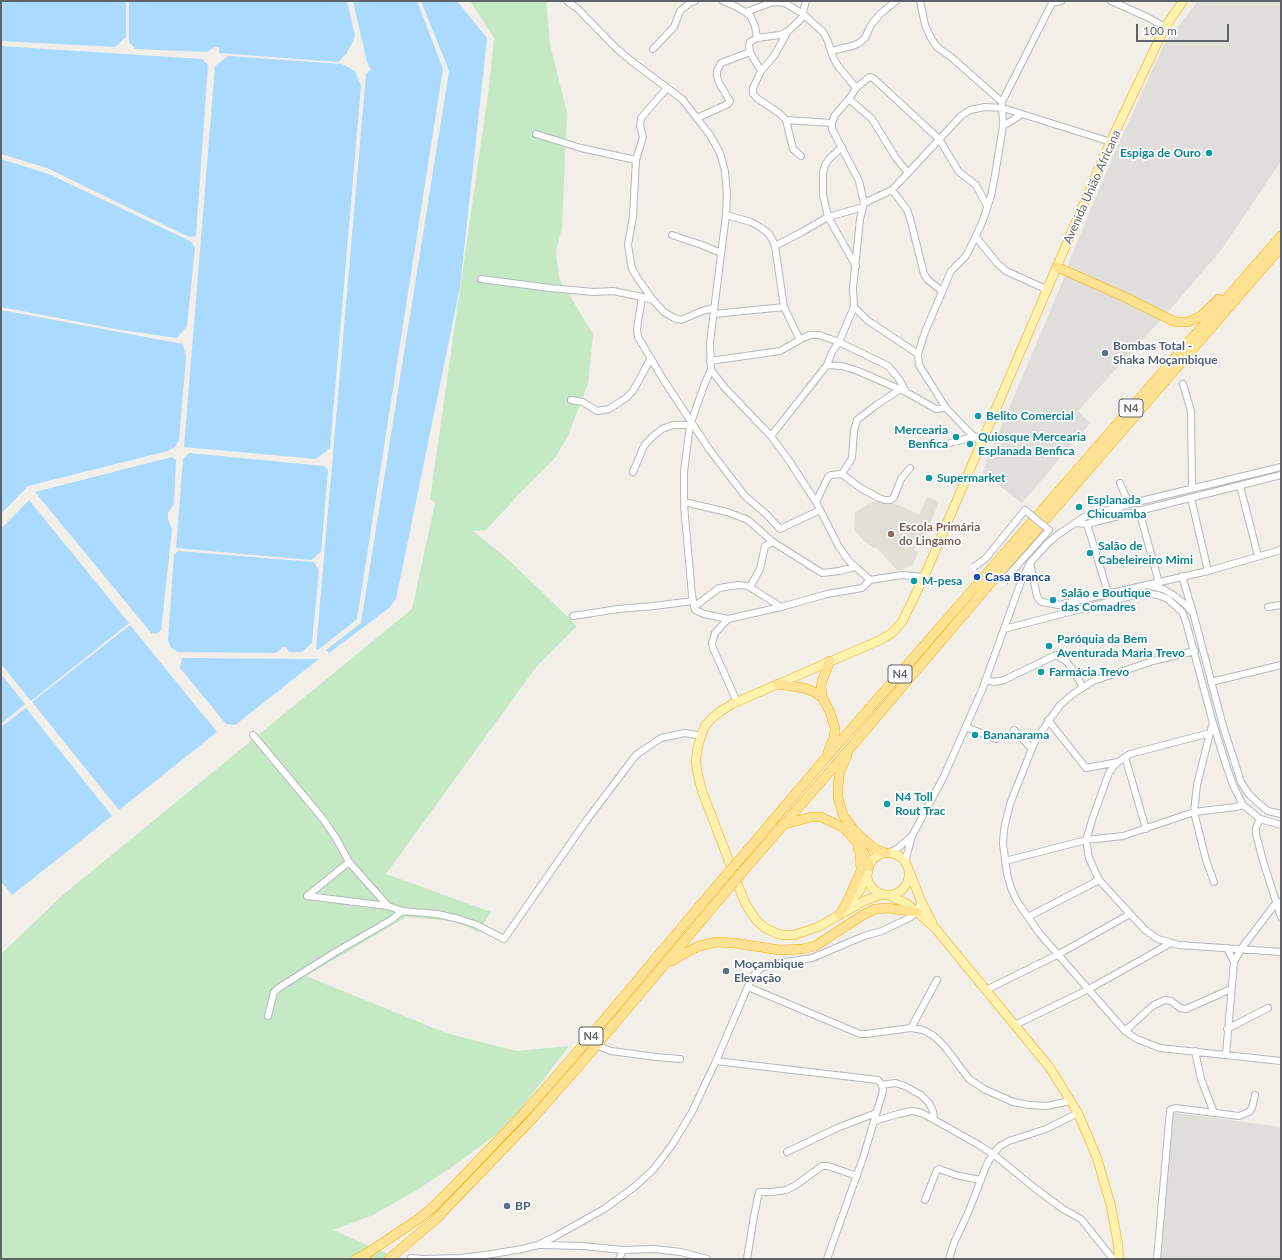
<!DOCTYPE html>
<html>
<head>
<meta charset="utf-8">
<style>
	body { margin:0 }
	#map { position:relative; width:1282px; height:1260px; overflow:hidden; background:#f1efe8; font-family:Lato,sans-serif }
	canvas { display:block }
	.frame { position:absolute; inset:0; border:2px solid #5f6368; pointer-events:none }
	.scale { position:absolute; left:1136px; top:24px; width:93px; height:18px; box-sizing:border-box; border:2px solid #5f6368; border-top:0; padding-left:5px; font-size:12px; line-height:14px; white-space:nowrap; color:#5f6368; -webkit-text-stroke:3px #fff; paint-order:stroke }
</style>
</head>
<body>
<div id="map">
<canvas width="1282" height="1260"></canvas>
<div class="frame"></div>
<div class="scale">100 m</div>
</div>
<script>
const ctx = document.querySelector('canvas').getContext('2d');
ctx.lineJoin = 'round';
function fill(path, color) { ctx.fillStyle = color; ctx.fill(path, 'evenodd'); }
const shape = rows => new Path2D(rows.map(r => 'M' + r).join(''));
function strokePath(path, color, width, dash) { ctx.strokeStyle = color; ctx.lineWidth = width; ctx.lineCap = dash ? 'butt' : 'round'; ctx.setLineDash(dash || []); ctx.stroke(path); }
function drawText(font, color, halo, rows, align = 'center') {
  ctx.font = font + ' Lato,sans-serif'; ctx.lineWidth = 3.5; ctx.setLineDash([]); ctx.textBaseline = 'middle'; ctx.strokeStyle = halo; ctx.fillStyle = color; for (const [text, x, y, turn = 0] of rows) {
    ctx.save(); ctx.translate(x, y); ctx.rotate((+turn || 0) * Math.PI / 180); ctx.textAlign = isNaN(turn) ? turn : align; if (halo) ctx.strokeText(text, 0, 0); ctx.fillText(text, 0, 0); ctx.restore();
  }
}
fill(shape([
	[1198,1,1281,1,1281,161,1222,249,1167,313,1078,411,1090,423,1022,503,982,472,1062,283,1069,262,1113,156,1164,44],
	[1169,1112,1281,1127,1281,1259,1156,1259]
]), '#e0deda');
fill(shape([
	[927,497,939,502,920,548,916,546,914,550,918,552,913,565,898,571,876,547,874,548,864,541,854,530,855,512,874,501,899,505,919,515]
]), '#e1ded6');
fill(shape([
	[470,1,546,1,550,44,567,113,562,227,556,252,559,278,593,334,588,384,568,436,555,458,522,491,486,530,473,531,509,560,577,626,536,667,386,874,491,912,479,932,454,921,406,917,306,976,446,1033,517,1051,569,1046,524,1105,494,1136,452,1167,415,1191,373,1215,333,1230,399,1259,1,1259,1,954,64,894,412,609,435,503,430,499,489,87,494,38]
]), '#c5e8c5');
fill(shape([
	[1,1,126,1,126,37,115,47,1,41],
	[129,1,347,1,355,36,347,53,338,62,219,53,219,47,215,47,207,52,135,49,129,42],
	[353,1,417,1,443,69,357,619,318,650,316,649,366,74,371,69,367,62],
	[421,1,457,1,487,38,460,287,396,599,389,608,329,653,326,650,361,623,449,71],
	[1,46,202,59,208,65,196,236,189,237,47,168,1,154],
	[228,56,342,64,355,71,361,86,330,448,316,459,184,447,215,66],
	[1,159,49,174,190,241,195,247,187,326,177,338,121,330,1,307],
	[1,310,183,344,186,357,179,440,175,447,168,451,28,486,1,514],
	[189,453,324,466,328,470,321,552,311,560,176,548,183,459],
	[172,457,176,460,174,504,168,513,168,519,172,529,161,630,158,633,152,634,35,492],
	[29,500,129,623,31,701,1,664,1,529],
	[178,551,314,562,319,570,312,643,302,652,289,652,286,647,283,647,276,653,178,652,171,648,168,640,174,555],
	[130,625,217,732,119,810,32,702],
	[182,658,319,659,235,725,226,724,180,668],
	[1,674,25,704,1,724],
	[26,708,112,816,12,895,1,881,1,727]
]), '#aadaff');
const minor = shape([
	[567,1,578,9,616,48,630,60,682,99,710,135,720,153,725,171,727,195,726,215,710,342,711,370,725,388,771,436,790,462,816,502,839,547,849,561,870,580],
	[723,1,735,6,750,15,755,26,757,38],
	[806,1,801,19,788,31,780,35,757,38,750,42,749,45,750,52,761,71,753,88,753,94,758,99,779,113,786,120,832,123],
	[920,1,925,25,931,38,937,47,951,57,1002,102],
	[1111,1,1147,17,1165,27],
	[1052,3,1061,1],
	[746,12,770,3,778,2,785,3,803,14,823,32,827,39,833,57,838,66,856,88],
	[653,49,674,27,680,11,690,3,695,1],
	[831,51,852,46,859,43,865,38,871,25,880,14,896,1],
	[761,71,774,56,788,31],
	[849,99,872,119,896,158,908,173],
	[697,118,728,104,730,101,719,83,717,76,717,71,721,63,750,52],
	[786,120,793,149,801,156],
	[1003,126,1022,114],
	[536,134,581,148,636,160],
	[842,147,830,158,825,165,823,173,823,195,828,217,856,266],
	[892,190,961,116,970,110,985,107,1003,108,1111,142],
	[864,203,892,190,896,195,907,210,910,218,924,274,928,280,942,291],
	[726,215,751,222,760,227,768,233,772,239,775,246,784,307,800,340],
	[672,235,702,245,721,253],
	[976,237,997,263,1006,271,1048,290],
	[775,246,802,232,828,217,863,207],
	[481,279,550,288,594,292,613,291,642,297,653,300,664,312,674,318,681,320,702,311,714,308],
	[642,297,637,329,638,337,663,379,709,449,745,496,766,514,780,529,820,510],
	[653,300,638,279,632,269,628,245,633,216,636,160,643,137,640,126,641,118,667,88],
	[714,314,784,307],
	[918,354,867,320,854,307,853,288,860,219,864,203,859,181,832,129,832,123,835,115,849,99,856,88,867,79,870,77,873,78,939,139,959,172,976,185,987,206],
	[710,361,780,351,803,338,810,335,819,335,839,342,888,366,899,379,906,392],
	[827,365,842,366,858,371,906,392,936,409,946,408],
	[711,370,705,383,690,425,684,472,684,505,692,595,695,610,704,614,728,619,781,607,827,594,862,588,870,580,902,575,924,577],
	[1183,384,1191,411,1192,489],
	[571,400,583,402,597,411,609,409,626,398,633,391,651,358],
	[771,436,827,365,832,352,839,342,854,307],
	[950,443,969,438,977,438],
	[982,443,969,432,946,408,919,365,918,354,925,332,951,271,965,257,969,250,982,223,991,196,995,175,1003,126,1002,102,1053,1],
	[633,472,644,446,652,437,662,429,673,425,690,425],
	[842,474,852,458,854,431,857,420,875,406,899,390],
	[1120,483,1129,504],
	[1240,486,1258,556],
	[1191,498,1208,571],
	[684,502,727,512,748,520,773,542,822,573,839,571,854,567],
	[816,502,828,477,831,475,842,474,859,487,879,498,885,500,891,500,894,497,901,479,910,468],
	[1139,510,1159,583],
	[1075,523,1087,524,1281,475],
	[1087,524,1108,593],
	[1030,563,1037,596,1039,600,1042,602,1059,605,1208,571,1281,550],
	[1182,576,1194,616,1223,726,1241,782,1248,793,1257,802,1268,811,1281,814],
	[1151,586,1163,589,1175,596,1187,606,1191,611],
	[750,587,760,569,765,546,773,542],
	[694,607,719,588,738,585,748,586,781,607],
	[1268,607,1281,605],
	[573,616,618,609,654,606,693,601],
	[728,619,715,633,712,643,713,648,737,702],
	[1004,629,1143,593,1158,595,1168,599,1182,612,1186,622,1213,723,1227,768,1233,785,1243,805,1260,819,1281,825],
	[1195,651,1153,661,1093,681,1073,694,1060,705,1035,741,1010,804,1004,829,1003,844,1007,874,1011,888,1017,901,1028,917,1040,934,1125,1031,1137,1039,1160,1048,1281,1061],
	[985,680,995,682,1004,680,1056,655,1066,661,1073,670,1083,687],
	[1211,682,1281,665],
	[1048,720,1086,768,1118,762],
	[1213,723,1210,733,1130,754,1118,762,1113,767,1109,773,1093,817,1086,840,1089,858,1099,880,1145,930,1158,939,1179,945,1281,952],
	[966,727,996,739],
	[1014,730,1031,748],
	[1210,733,1197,785,1194,812,1206,860,1214,882],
	[253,735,323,819,336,838,349,862,388,906,402,911,437,914,459,919,477,925,504,939,586,821,636,755,661,738,685,733,701,736],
	[1125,757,1146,829],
	[1260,819,1256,828,1256,834,1263,861,1281,917],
	[889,853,898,848,912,836],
	[1005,861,1086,840,1123,836,1194,812,1236,807,1243,805],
	[905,862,912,836,943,778,982,690,1022,579,1030,563,1047,544,1056,536,1084,517,1133,503,1281,467],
	[307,896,388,906],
	[307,896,349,862],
	[1028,917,1099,880],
	[1227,948,1234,962],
	[748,987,860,1034,866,1034,911,1028,923,1030,934,1036,945,1047,969,1079,984,1089,1013,1102,1029,1105,1047,1106,1070,1101],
	[986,990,1059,954,1130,914],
	[268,1016,274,992,280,987,334,953,391,920,402,911],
	[1015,1025,1089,989,1171,943],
	[911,1028,937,980],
	[1227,1029,1268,1008],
	[1125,1031,1148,1010,1154,1005,1165,1000,1171,1001,1180,1008,1186,1009,1231,989],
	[596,1045,611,1051,656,1057,680,1059],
	[1195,1051,1201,1079,1214,1113],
	[1226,1054,1234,962,1241,949,1276,903,1281,902],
	[716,1061,878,1080,882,1085,883,1091,863,1158,827,1259],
	[882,1085,895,1083,905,1086,921,1095,929,1103,933,1111,934,1119],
	[874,1121,898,1114,912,1111,922,1113,979,1145,993,1154,1036,1189,1063,1209,1081,1219,1113,1259],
	[787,1152,837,1128,876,1113],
	[925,1200,937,1170,939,1169,959,1176,981,1180],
	[540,1245,583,1246,623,1250,654,1249,681,1252,707,1259],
	[411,1258,423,1259,460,1258,492,1254,522,1249,538,1245,556,1236,604,1209,633,1188,653,1170,672,1145,692,1112,716,1061,752,977,761,968,773,964,812,958,864,936,882,931,909,918,917,912,921,901],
	[619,1259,623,1250],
	[747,1259,754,1216,759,1192,772,1192,786,1190,796,1185,822,1166,828,1166,857,1176],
	[949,1259,954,1243,968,1213,987,1164,993,1154,1000,1146,1009,1141,1046,1129,1078,1113],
	[1157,1259,1170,1110,1175,1108,1239,1116,1249,1112,1252,1108,1255,1095]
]);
const major = shape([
	'867 874a21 21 0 1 1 42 0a21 21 0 1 1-42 0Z',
	[910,873,921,901,932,922],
	[883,894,864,901,818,927,794,935,783,935,778,934,765,928,756,920,745,903,702,791,697,771,696,761,697,751,701,736,705,726,713,717,721,711,732,704,880,640,892,633,902,622,924,577,1108,147,1165,27,1183,1],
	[888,895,907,904,917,912,935,928,1050,1068,1078,1113,1097,1158,1111,1206,1118,1245,1119,1259],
	[847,906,860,890,868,873]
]);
const highway = shape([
	[1057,267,1127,298,1171,320,1177,322,1188,322,1197,318,1202,315,1219,299],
	[778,684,804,688,812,691,822,697],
	[828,752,834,737,835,728,830,712,822,697,821,687,822,681,830,661],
	[847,756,840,771,838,786,838,798,843,815,853,829,861,837,875,849,886,853],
	[782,825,811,817,821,817,836,824,845,829,860,846,868,861,869,867],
	[740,859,819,766,1281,236],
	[746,868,851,747,988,586,1281,247],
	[840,914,847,902,861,871,860,852,858,849],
	[672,961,683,954,699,946,717,942,734,943,780,950,802,949,815,946,863,915,875,909,887,908,917,912],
	[356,1259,366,1254,417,1220,431,1209,454,1186,523,1114,572,1058,714,889],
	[389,1259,436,1219,534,1117,579,1066,718,901]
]);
strokePath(minor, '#b5b8bc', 8);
strokePath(major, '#f2c960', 10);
strokePath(highway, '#f9ab00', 10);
strokePath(minor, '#fff', 6);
strokePath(major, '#fff2af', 8);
strokePath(highway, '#fde293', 9);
const minorBridge = shape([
	[974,567,986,558,1025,510,1049,530,1006,578,1004,583]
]);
const highwayBridge = shape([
	[714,889,740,859],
	[718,901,746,868]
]);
strokePath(minorBridge, '#b5b8bc', 8, []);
strokePath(highwayBridge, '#f9ab00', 10, []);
strokePath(minorBridge, '#fff', 6);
strokePath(highwayBridge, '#fde293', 9);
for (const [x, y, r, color] of [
	[1209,153,4,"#0f9aa8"],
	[1105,353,4,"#5c6f8a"],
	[978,416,4,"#0f9aa8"],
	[956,437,4,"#0f9aa8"],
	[970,444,4,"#0f9aa8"],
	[929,478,4,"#0f9aa8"],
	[1079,507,4,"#0f9aa8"],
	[891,534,4,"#8d6e63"],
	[1090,553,4,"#0f9aa8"],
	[977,577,4,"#1a4fb4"],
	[914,581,4,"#0f9aa8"],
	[1053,600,4,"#0f9aa8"],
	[1049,646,4,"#0f9aa8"],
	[1041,672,4,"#0f9aa8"],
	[975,735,4,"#0f9aa8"],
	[887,804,4,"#0f9aa8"],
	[726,971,4,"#5c6f8a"],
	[507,1206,4,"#5c6f8a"]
]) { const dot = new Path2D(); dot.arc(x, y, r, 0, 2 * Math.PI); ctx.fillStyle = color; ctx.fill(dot); strokePath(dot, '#fff', 1.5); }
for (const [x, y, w] of [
	[1131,408,24],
	[900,674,24],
	[591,1036,24]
]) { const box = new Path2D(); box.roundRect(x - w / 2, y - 9, w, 18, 3); ctx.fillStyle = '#fff'; ctx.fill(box); strokePath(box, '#5f6368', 1); }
drawText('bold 11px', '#5f6368', null, [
	["N4",1131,408],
	["N4",900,674],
	["N4",591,1036]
]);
drawText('bold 12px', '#0d838f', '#fff', [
	["Espiga de Ouro",1201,153,"right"],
	["Belito Comercial",986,416],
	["Mercearia",948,430,"right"],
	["Benfica",948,444,"right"],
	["Quiosque Mercearia",978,437],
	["Esplanada Benfica",978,451],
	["Supermarket",937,478],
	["Esplanada",1087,500],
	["Chicuamba",1087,514],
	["Salão de",1098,546],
	["Cabeleireiro Mimi",1098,560],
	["M-pesa",922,581],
	["Salão e Boutique",1061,593],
	["das Comadres",1061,607],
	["Paróquia da Bem",1057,639],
	["Aventurada Maria Trevo",1057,653],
	["Farmácia Trevo",1049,672],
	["Bananarama",983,735],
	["N4 Toll",895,797],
	["Rout Trac",895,811]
], 'left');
drawText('12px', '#5f6368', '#fff', [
	["Avenida União Africana",1092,187,-66]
]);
drawText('bold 12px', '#4e5e75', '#fff', [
	["Bombas Total -",1113,346],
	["Shaka Moçambique",1113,360],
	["Moçambique",734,964],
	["Elevação",734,978],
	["BP",515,1206]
], 'left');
drawText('bold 12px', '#785e54', '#fff', [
	["Escola Primária",899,527],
	["do Lingamo",899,541]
], 'left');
drawText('bold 12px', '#164399', '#fff', [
	["Casa Branca",985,577]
], 'left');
</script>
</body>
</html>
